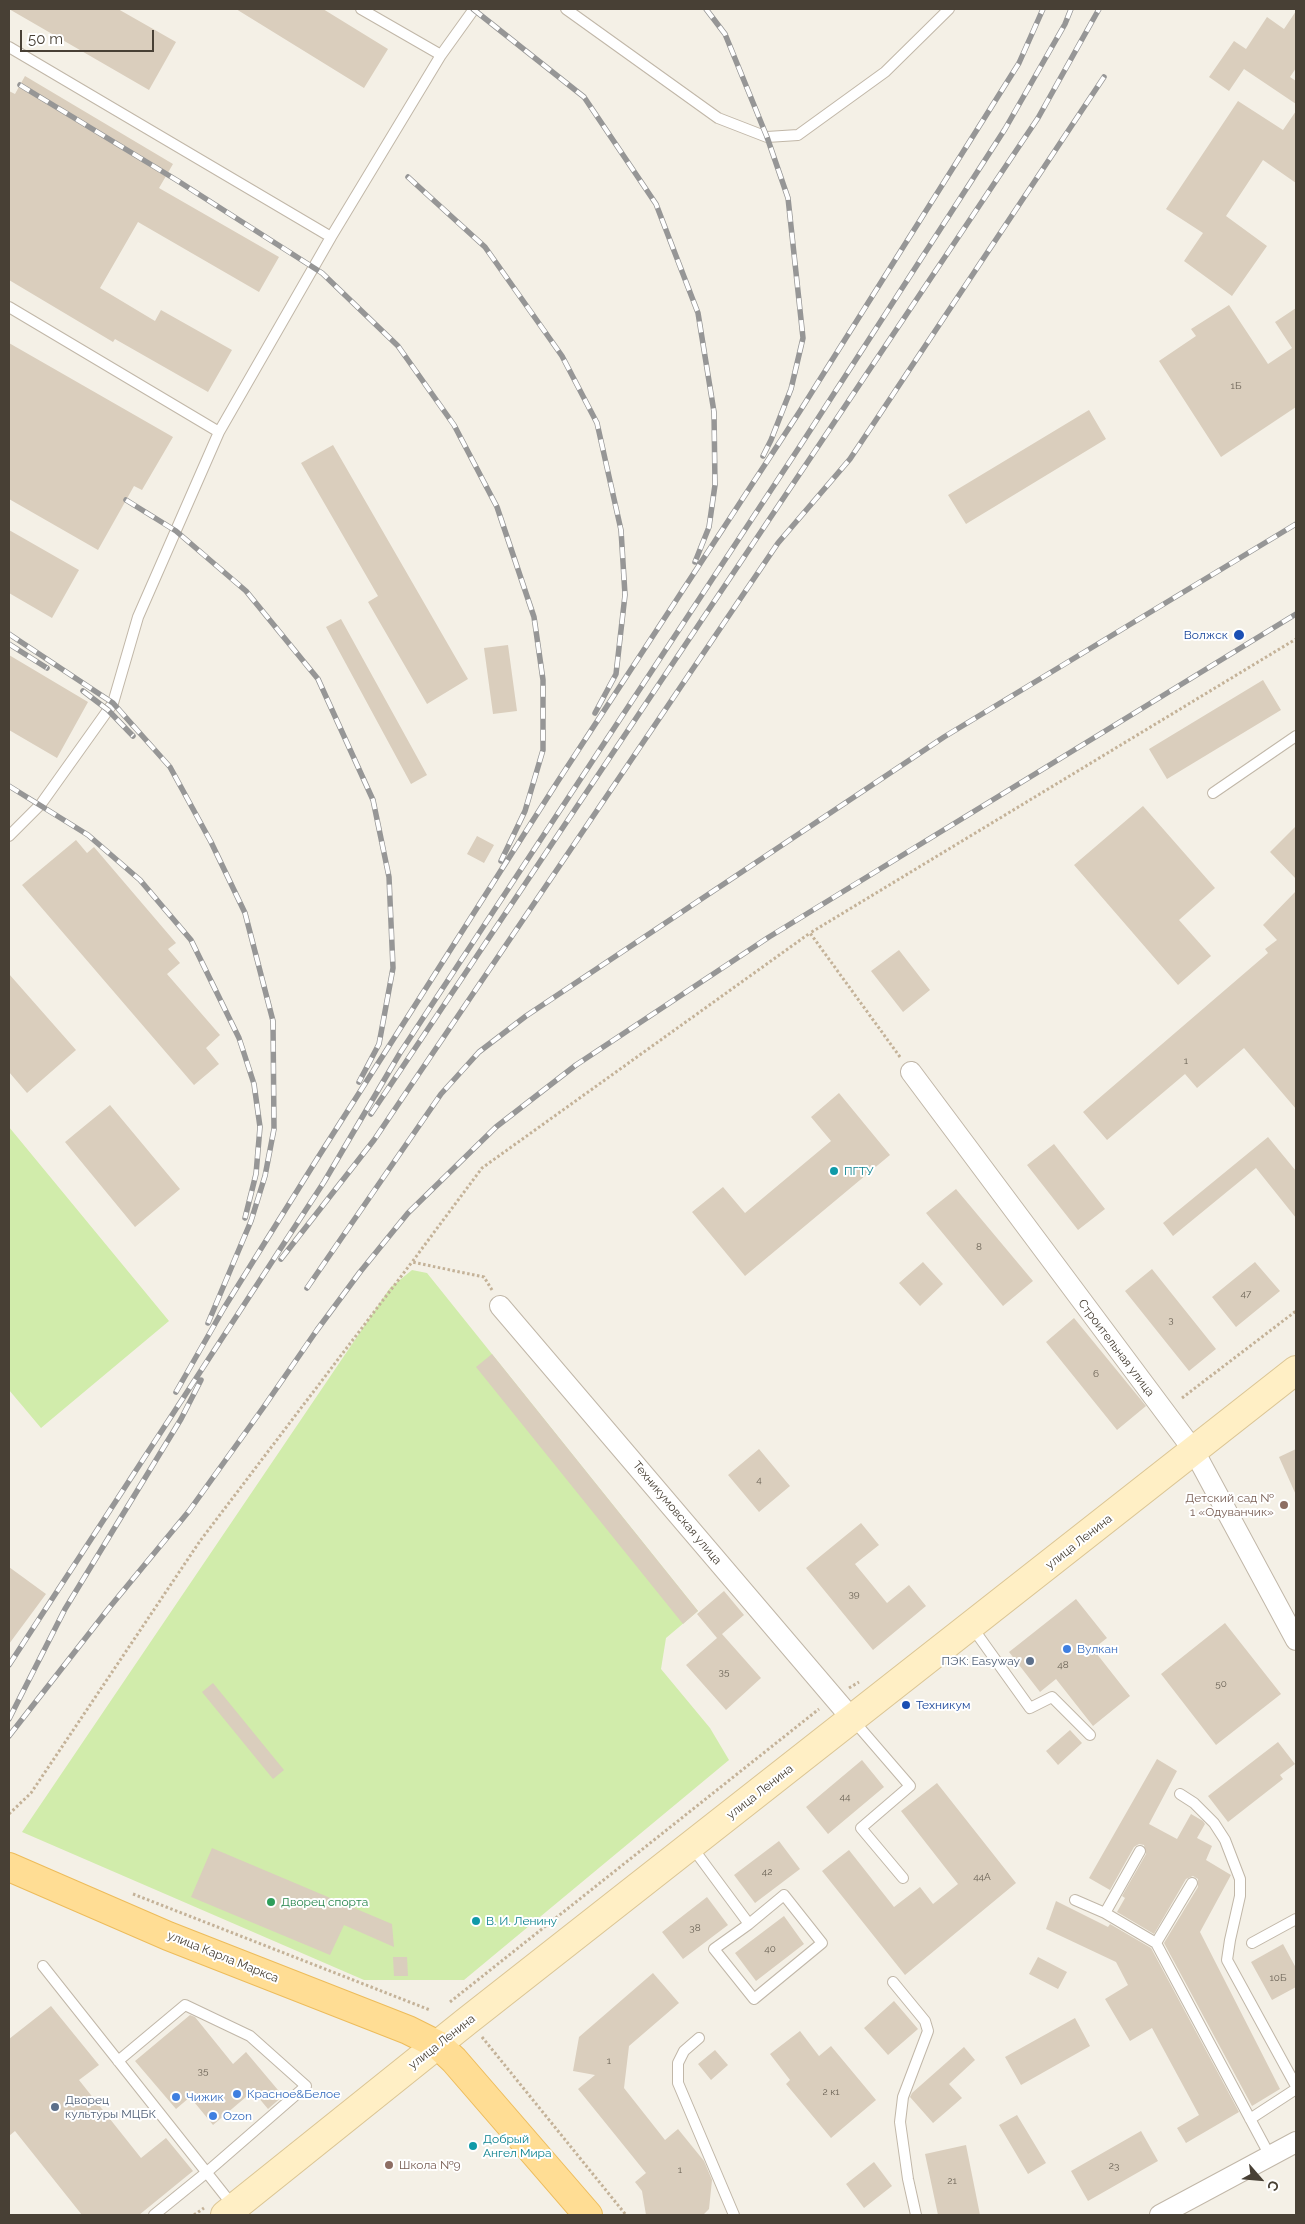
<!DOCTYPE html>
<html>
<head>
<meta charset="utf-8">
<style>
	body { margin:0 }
	#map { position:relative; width:1305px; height:2224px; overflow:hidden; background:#f4f0e6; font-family:Raleway,sans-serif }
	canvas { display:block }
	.frame { position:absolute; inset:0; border:10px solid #484035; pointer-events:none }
	.north { position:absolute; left:1235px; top:2154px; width:50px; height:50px; -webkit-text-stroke:4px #fff; paint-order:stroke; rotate:117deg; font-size:14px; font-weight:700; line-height:20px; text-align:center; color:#484035 }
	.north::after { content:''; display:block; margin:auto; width:18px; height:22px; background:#484035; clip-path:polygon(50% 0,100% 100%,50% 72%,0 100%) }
	.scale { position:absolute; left:20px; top:30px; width:134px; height:22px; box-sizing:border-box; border:2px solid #484035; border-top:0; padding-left:6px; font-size:15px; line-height:18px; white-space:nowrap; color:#484035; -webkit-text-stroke:4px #fff; paint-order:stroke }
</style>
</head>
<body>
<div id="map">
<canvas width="1305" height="2224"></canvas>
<div class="frame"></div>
<div class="north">С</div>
<div class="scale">50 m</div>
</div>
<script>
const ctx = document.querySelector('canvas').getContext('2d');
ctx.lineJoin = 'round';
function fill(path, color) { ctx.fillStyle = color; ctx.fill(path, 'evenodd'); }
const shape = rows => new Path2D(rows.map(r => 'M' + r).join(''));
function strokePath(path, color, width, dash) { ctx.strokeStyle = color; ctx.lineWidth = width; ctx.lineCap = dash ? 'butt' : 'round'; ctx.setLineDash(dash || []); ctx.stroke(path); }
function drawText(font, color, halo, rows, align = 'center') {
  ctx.font = font + ' Raleway,sans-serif'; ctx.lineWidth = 4; ctx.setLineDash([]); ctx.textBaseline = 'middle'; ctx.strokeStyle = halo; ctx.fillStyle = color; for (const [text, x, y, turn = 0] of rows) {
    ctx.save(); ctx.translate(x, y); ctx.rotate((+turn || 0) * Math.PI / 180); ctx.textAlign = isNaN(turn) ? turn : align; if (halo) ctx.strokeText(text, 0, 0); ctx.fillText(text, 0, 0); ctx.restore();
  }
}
fill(shape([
	[9,1127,169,1321,41,1428,9,1390],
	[412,1270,427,1273,698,1611,666,1638,661,1669,710,1728,729,1760,464,1980,364,1980,22,1832,390,1288]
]), '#d1ecab');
fill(shape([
	[9,9,118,9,176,42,149,90],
	[236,9,323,9,388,49,364,88],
	[1296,11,1296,68,1290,77,1296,81,1296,104,1244,69,1229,91,1209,77,1234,41,1246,49,1267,17,1284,29],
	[25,76,173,164,159,188,279,257,259,292,138,222,100,288,155,321,161,310,232,350,208,392,115,339,113,342,9,280,9,91,15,94],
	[1238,101,1283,130,1296,111,1296,183,1263,160,1226,216,1267,246,1232,296,1184,261,1203,233,1166,209],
	[1229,305,1268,364,1292,348,1275,322,1296,308,1296,407,1221,457,1159,361,1196,336,1191,329],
	[9,343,173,437,142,490,134,486,98,550,9,499],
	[1089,410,1106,439,966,524,948,495],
	[333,445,468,679,427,704,368,602,378,596,301,463],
	[9,530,79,570,52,618,9,593],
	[341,619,427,775,411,784,326,627],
	[508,645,517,711,493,714,484,648],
	[9,655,88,702,57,758,9,730],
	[1263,680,1281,710,1167,779,1149,749],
	[1143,806,1215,888,1179,920,1211,956,1178,985,1074,865],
	[1296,826,1296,879,1270,852],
	[477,836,494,845,484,863,467,854],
	[76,840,87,853,94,847,176,943,168,949,180,963,167,974,220,1035,206,1048,219,1064,194,1085,22,885],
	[1296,891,1296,1109,1244,1048,1197,1088,1185,1074,1107,1140,1083,1112,1268,953,1265,949,1277,940,1263,925],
	[899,950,930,990,903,1012,871,971],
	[9,974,76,1050,27,1093,9,1072],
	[839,1093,890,1155,745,1276,692,1212,723,1187,745,1213,831,1141,811,1117],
	[110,1105,180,1189,135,1227,65,1142],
	[1268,1137,1296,1171,1296,1218,1256,1168,1173,1236,1163,1223],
	[1054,1144,1105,1209,1078,1230,1027,1165],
	[956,1189,1033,1281,1003,1306,926,1213],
	[923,1262,943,1284,920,1306,899,1283],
	[1255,1262,1280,1291,1236,1327,1212,1297],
	[1152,1269,1216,1349,1189,1371,1125,1291],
	[1074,1318,1146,1406,1117,1430,1046,1342],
	[492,1354,698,1611,683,1624,476,1367],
	[759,1449,790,1486,759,1512,728,1475],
	[1296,1449,1296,1495,1279,1457],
	[861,1523,879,1545,855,1564,887,1603,909,1585,926,1606,873,1650,806,1568],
	[9,1567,46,1594,9,1644],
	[724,1591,744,1615,722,1634,761,1678,726,1710,686,1665,717,1638,697,1614],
	[1076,1599,1107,1638,1093,1649,1130,1696,1093,1726,1056,1679,1040,1692,1009,1652],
	[1225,1623,1281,1694,1216,1745,1161,1674],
	[213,1683,284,1770,273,1779,202,1692],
	[1070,1730,1082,1743,1058,1765,1046,1751],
	[1278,1742,1295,1764,1280,1775,1283,1779,1228,1822,1208,1796],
	[1157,1759,1177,1771,1149,1824,1177,1839,1191,1814,1203,1821,1205,1824,1197,1838,1212,1846,1206,1860,1231,1875,1200,1932,1280,2089,1252,2106,1164,1943,1198,1887,1198,1879,1193,1876,1186,1879,1154,1934,1117,1912,1125,1898,1122,1896,1146,1854,1144,1845,1139,1844,1134,1847,1110,1890,1089,1878],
	[862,1760,884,1787,828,1834,806,1807],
	[937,1783,1016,1883,905,1975,822,1871,849,1850,894,1907,920,1887,933,1904,958,1884,901,1811],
	[779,1841,800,1869,755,1903,734,1875],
	[212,1848,392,1924,394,1947,344,1925,330,1955,191,1897],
	[707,1897,728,1925,683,1959,662,1932],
	[1056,1901,1108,1927,1110,1924,1151,1948,1239,2112,1186,2143,1177,2128,1199,2115,1152,2028,1130,2041,1105,1999,1128,1985,1116,1962,1046,1929],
	[784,1916,804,1944,756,1981,735,1953],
	[1283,1944,1296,1968,1296,1987,1272,2000,1251,1962],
	[393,1957,407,1957,408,1976,394,1976],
	[1038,1957,1067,1972,1058,1989,1029,1974],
	[653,1973,679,2003,629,2046,624,2088,665,2140,678,2129,704,2161,712,2180,709,2209,703,2215,646,2215,642,2191,635,2182,646,2173,578,2089,595,2075,573,2071,579,2037],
	[894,2001,918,2029,888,2055,864,2028],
	[51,2006,99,2065,79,2080,141,2158,166,2138,193,2171,139,2215,82,2215,15,2131,9,2136,9,2039],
	[190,2015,195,2017,233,2064,246,2052,283,2096,268,2109,253,2091,213,2125,190,2097,176,2109,135,2061],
	[1075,2018,1090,2046,1021,2085,1005,2057],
	[800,2031,819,2056,831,2046,876,2100,831,2138,786,2084,790,2080,770,2054],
	[964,2047,975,2060,949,2084,962,2098,933,2123,910,2097,912,2093],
	[715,2050,728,2065,711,2080,698,2064],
	[1017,2115,1046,2163,1028,2174,999,2125],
	[1141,2131,1158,2161,1088,2201,1071,2171],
	[966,2145,980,2215,938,2215,925,2154],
	[874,2162,892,2186,864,2208,846,2184]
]), '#dacebd');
const lane = shape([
	[361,9,441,55],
	[566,9,718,118,767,137,798,135,885,72,949,9],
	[9,47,331,237],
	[9,307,219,432],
	[1213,793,1296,736],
	[9,836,41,804,113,703,138,617,219,432,331,237,441,55,474,9],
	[972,1627,1030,1708,1052,1697,1090,1735],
	[853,1720,910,1786,861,1828,903,1878],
	[1180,1794,1194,1803,1214,1823,1225,1840,1240,1879,1240,1896,1230,1940,1227,1960,1296,2086],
	[692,1847,749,1924,714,1949,754,1999,822,1943,784,1895,749,1924],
	[1192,1883,1156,1943,1270,2156],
	[1075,1900,1105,1913,1156,1943],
	[1105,1913,1140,1851],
	[1252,1943,1296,1919],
	[43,1966,234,2207],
	[893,1982,925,2021,928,2031,903,2097,900,2122,908,2179,916,2215],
	[699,2038,684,2051,678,2063,678,2083,734,2215],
	[118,2061,185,2005,250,2036,306,2086,207,2172,154,2215],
	[1250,2119,1296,2089]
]);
const street = shape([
	[911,1072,1194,1451,1296,1640],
	[500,1306,853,1720],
	[1160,2215,1296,2142]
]);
const secondary = shape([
	[225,2215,467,2021,1296,1370]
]);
const primary = shape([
	[9,1867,168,1936,408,2030,438,2045,454,2060,588,2215]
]);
strokePath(lane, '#c1b7a8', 12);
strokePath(street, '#c1b7a8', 22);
strokePath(secondary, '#dbc594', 30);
strokePath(primary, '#edbc5b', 30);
strokePath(shape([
	[900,1057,810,933,1296,639],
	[492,1290,484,1277,412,1262,482,1168,810,933],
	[1182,1398,1296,1311],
	[849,1688,859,1682],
	[9,1814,31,1793,200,1541,412,1262],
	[133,1894,430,2010],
	[450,2002,819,1709],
	[482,2037,626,2215],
	[194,2215,204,2208]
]), '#c4b298', 3, [2.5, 2.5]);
strokePath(lane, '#fff', 10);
strokePath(street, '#fff', 20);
strokePath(secondary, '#ffefc5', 28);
strokePath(primary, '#ffdd94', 28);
const rail = shape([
	[473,9,584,97,656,204,698,313,714,412,715,485,709,527,695,562],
	[706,9,725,34,767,137,788,198,803,338,791,389,771,440,763,456],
	[20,85,178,181,322,273,398,346,454,425,497,507,534,617,543,680,543,750,525,811,501,861],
	[408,177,485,247,562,356,597,423,621,530,625,595,616,674,595,713],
	[126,500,176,531,246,591,318,679,373,800,389,877,393,968,379,1044,359,1082],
	[9,634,113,703,170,767,211,842,245,913,273,1021,274,1129,265,1176,251,1221,208,1323],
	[9,644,47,668],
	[83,691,108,710,133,736],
	[9,786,88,835,140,880,191,940,239,1038,254,1084,260,1127,256,1174,245,1218],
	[371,1114,1038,118,1099,9],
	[281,1259,374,1140,778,543,850,459,1104,77],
	[307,1288,441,1094,479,1052,526,1016,944,737,1296,524],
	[176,1392,224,1308,317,1159,558,781,800,411,1019,63,1043,9],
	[9,1665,324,1182,400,1053,802,443,1005,129,1065,24,1071,9],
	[9,1719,65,1609,181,1419,201,1380],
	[9,1736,109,1608,189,1511,263,1408,317,1330,360,1272,408,1213,496,1127,576,1065,769,937,1296,614]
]);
strokePath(rail, '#969696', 5.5);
strokePath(rail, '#fff', 4, [11]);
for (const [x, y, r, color] of [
	[1239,635,6,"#1a4fb4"],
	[834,1171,5,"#0f9aa8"],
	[1284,1505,5,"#8d6e63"],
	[1067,1649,5,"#3f7fe0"],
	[1030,1661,5,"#5c6f8a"],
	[906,1705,5,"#1a4fb4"],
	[271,1902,5,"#2e9e5b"],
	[476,1921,5,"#0f9aa8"],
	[237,2094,5,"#3f7fe0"],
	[176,2097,5,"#3f7fe0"],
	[55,2107,5,"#5c6f8a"],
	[213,2116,5,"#3f7fe0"],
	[473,2146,5,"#0f9aa8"],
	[389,2165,5,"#8d6e63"]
]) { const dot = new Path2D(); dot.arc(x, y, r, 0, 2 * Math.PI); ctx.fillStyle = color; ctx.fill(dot); strokePath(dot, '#fff', 2); }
drawText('10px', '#6c6457', null, [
	["1Б",1236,386],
	["1",1186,1061],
	["8",979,1247],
	["47",1246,1294],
	["3",1171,1320],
	["6",1096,1374],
	["4",759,1480],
	["39",854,1594],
	["48",1063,1665],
	["35",724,1672],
	["50",1221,1684],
	["44",845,1797],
	["42",767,1872],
	["44А",982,1877],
	["38",695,1928],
	["40",770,1949],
	["10Б",1278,1978],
	["1",609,2061],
	["35",203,2071],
	["2 к1",831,2092],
	["23",1114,2166],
	["1",680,2170],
	["21",952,2181]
]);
drawText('12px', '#164399', '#fff', [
	["Волжск",1228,635],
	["Техникум",916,1705,"left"]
], 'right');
drawText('12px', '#0d838f', '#fff', [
	["ПГТУ",844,1171],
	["В. И. Ленину",486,1921],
	["Добрый",483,2139],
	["Ангел Мира",483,2153]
], 'left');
drawText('12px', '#484035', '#fff', [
	["Строительная улица",1116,1348,53],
	["Техникумовская улица",677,1513,50],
	["улица Ленина",1079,1542,-38],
	["улица Ленина",760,1792,-38],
	["улица Карла Маркса",223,1957,22],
	["улица Ленина",442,2042,-38]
]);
drawText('12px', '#785e54', '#fff', [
	["Детский сад №",1274,1498],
	["1 «Одуванчик»",1274,1512],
	["Школа №9",399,2165,"left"]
], 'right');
drawText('12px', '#366cbe', '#fff', [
	["Вулкан",1077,1649],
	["Красное&Белое",247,2094],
	["Чижик",186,2097],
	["Ozon",223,2116]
], 'left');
drawText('12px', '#4e5e75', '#fff', [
	["ПЭК: Easyway",1020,1661],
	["Дворец",65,2100,"left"],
	["культуры МЦБК",65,2114,"left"]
], 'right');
drawText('12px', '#27864d', '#fff', [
	["Дворец спорта",281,1902]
], 'left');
</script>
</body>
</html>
